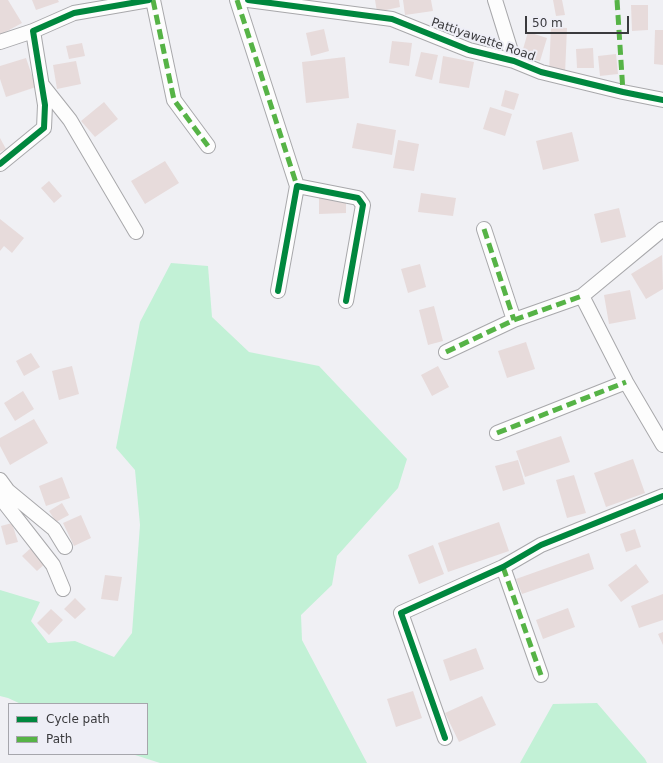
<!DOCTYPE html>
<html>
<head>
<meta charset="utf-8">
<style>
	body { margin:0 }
	#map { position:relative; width:663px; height:763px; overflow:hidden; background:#f0f0f4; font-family:"DejaVu Sans",sans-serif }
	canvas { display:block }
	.legend { position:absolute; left:8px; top:703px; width:140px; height:52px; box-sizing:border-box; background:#eeeef6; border:1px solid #a6a6ac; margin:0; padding:5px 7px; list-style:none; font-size:12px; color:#3a3a3d }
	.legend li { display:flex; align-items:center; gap:8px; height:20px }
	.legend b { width:20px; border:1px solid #a6a6ac }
	.scale { position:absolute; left:525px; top:16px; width:104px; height:18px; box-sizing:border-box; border:2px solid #3a3a3d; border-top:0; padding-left:5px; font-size:12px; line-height:14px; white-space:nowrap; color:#3a3a3d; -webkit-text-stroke:3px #eeeef6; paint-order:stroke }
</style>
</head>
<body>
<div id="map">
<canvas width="663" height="763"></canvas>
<ul class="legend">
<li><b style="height:5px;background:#00873e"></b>Cycle path</li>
<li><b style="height:5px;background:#56b346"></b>Path</li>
</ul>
<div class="scale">50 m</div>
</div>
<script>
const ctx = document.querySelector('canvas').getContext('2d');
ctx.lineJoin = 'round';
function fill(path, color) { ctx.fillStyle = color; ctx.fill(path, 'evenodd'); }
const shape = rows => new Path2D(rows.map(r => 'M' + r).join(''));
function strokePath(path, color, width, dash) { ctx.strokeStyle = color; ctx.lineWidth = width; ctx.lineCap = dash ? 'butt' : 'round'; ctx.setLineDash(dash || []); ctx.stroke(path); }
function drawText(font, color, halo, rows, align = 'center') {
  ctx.font = font + ' "DejaVu Sans",sans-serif'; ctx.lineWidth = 4; ctx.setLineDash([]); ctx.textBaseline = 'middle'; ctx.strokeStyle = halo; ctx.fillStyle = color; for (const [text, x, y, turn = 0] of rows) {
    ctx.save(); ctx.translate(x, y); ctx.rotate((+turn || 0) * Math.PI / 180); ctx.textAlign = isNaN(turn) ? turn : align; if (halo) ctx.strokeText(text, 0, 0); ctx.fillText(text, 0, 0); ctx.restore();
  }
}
fill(shape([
	[171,263,208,266,212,317,249,352,319,366,407,459,398,488,337,556,332,585,301,615,302,640,367,763,160,763,132,754,147,754,147,704,21,704,8,698,0,696,0,590,40,602,31,621,48,643,75,641,114,657,132,633,140,525,135,470,116,448,140,322],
	[597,703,645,759,647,763,520,763,553,704]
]), '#c2f1d6');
fill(shape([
	[0,0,8,0,22,23,0,35],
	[32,0,58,0,59,2,36,10],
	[375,0,399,0,400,7,377,12],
	[403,0,431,0,433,11,405,15],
	[553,0,562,0,565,15,556,16],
	[631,5,648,5,648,30,632,31],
	[551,27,567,28,565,74,549,73],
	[324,29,329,51,311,56,306,33],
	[655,30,663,30,663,65,654,64],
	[528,32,547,38,540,61,521,56],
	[392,41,412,43,409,66,389,63],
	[82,43,85,56,69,59,66,46],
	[593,48,594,68,577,68,576,49],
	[421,52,438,55,432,80,415,76],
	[616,54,618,74,600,76,598,56],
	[443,56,474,62,469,88,439,83],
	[345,57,349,98,306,103,302,62],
	[26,58,36,87,6,97,0,79,0,66],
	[76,61,81,84,57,89,53,65],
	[505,90,519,94,514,110,501,106],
	[104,102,118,119,95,137,81,121],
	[490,107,512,114,505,136,483,129],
	[357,123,396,130,392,155,352,148],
	[572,132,579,161,543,170,536,141],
	[0,138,6,149,0,152],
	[398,140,419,144,414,171,393,168],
	[165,161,179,183,145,204,131,181],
	[49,181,62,196,54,203,41,188],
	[421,193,456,198,453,216,418,212],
	[319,198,346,198,346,213,319,214],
	[619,208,626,237,601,243,594,214],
	[0,219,24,238,12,253,4,246,0,251],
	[662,255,663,289,646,299,631,274],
	[420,264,426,287,408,293,401,269],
	[630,290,636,319,609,324,604,295],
	[434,306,443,341,428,345,419,310],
	[526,342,535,369,507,378,498,351],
	[31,353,40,367,24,376,16,361],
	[72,366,79,394,59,400,52,371],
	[438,366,449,387,432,396,421,375],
	[23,391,34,409,15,421,4,403],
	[34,419,48,443,10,465,0,446,0,438],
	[561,436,570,462,525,477,516,451],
	[633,459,645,493,606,507,594,473],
	[518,460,525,484,503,491,495,466],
	[574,475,586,513,567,518,556,480],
	[62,477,70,498,46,506,39,486],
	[62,503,69,515,56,522,49,511],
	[81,515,91,538,74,546,63,523],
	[499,522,509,551,448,572,438,543],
	[12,523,18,542,6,545,1,526],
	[635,529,641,547,626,552,620,534],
	[433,545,444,574,419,584,408,555],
	[32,547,47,562,37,571,22,556],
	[589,553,594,569,522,594,516,579],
	[636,564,649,582,621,602,608,585],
	[105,575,122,577,118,601,101,599],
	[663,594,663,620,639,628,631,606],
	[75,598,86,609,75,619,64,609],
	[568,608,575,627,543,639,536,620],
	[51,609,63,620,49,635,37,623],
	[663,632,663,645,658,634],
	[476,648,484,669,450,681,443,660],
	[413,691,422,718,396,727,387,699],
	[482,696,496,725,459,742,445,713]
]), '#e7dbdb');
const minor = shape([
	[153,0,174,100,208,146],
	[237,0,297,186],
	[248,0,392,19,469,50,514,61,541,72,623,92,663,100],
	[495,0,514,61],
	[0,42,33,31],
	[43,86,70,120,136,232],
	[0,164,44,128,45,105,33,31,74,13,149,0],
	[484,229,514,320],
	[663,229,582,296,626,382,663,445],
	[278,291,297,186,358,198,363,205,346,301],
	[446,352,514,320,582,296],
	[497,433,626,382],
	[0,480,8,491,54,529,65,547],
	[0,497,53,565,63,589],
	[503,567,541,675],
	[445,738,401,613,503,567,541,545,663,496]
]);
strokePath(minor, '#a8a8ab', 16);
strokePath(minor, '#fdfdfd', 14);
strokePath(shape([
	[153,0,174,100,208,146],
	[237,0,297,186],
	[617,0,623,92],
	[484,229,514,320],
	[446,352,514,320,582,296],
	[497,433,626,382],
	[503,567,541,675]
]), '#56b346', 5, [10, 5]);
strokePath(shape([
	[248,0,392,19,469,50,514,61,541,72,623,92,663,100],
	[0,164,44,128,45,105,33,31,74,13,149,0],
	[278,291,297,186,358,198,363,205,346,301],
	[445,738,401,613,503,567,541,545,663,496]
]), '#00873e', 6);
drawText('12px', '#3a3a3d', '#eeeef6', [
	["Pattiyawatte Road",483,40,19]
]);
</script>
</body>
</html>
